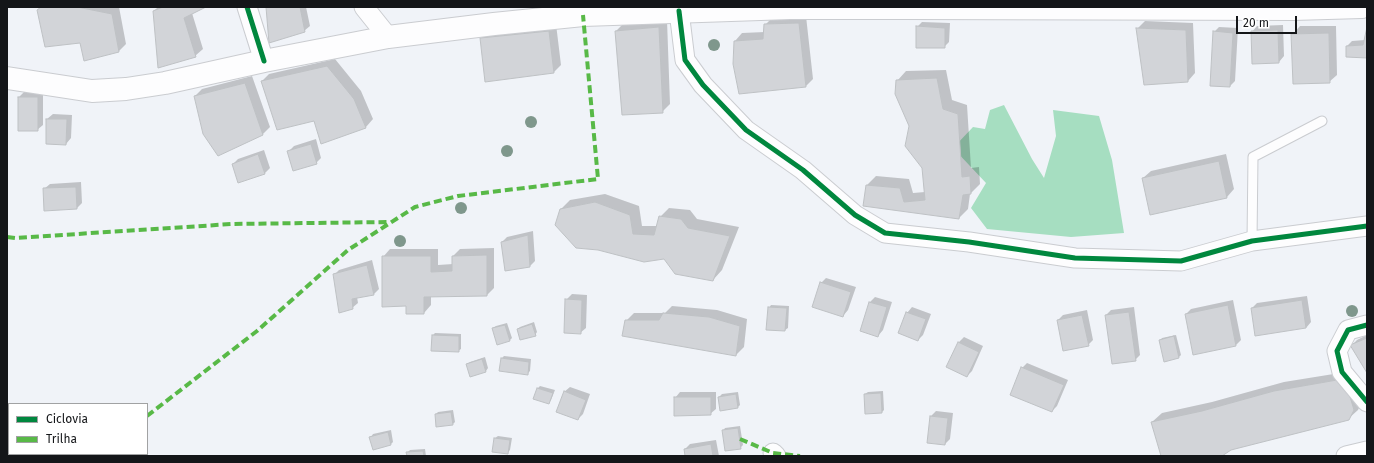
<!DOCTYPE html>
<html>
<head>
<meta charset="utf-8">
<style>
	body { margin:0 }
	#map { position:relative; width:1374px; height:463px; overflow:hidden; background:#f0f3f8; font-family:"Fira Sans",sans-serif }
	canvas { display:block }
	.frame { position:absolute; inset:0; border:8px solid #141619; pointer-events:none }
	.legend { position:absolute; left:8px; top:403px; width:140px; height:52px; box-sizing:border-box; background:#fff; border:1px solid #a1a2a3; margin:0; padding:5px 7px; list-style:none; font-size:12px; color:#141619 }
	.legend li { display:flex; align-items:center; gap:8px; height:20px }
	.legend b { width:20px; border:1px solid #a1a2a3 }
	.scale { position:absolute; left:1236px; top:16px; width:61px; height:18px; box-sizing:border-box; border:2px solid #141619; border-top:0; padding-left:5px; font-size:12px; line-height:14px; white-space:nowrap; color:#141619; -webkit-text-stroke:3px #fff; paint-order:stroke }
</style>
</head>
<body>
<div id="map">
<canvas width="1374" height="463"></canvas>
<div class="frame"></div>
<ul class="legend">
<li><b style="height:5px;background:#00873e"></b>Ciclovia</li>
<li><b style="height:5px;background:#58b947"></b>Trilha</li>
</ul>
<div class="scale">20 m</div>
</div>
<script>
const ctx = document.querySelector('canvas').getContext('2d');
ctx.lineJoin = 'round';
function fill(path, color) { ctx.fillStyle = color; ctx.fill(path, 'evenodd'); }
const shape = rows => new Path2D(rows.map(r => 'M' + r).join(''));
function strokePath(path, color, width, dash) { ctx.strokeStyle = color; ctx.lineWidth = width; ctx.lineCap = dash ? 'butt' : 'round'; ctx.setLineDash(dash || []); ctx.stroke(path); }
fill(shape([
	[1004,105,1032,159,1044,178,1056,136,1053,110,1099,116,1112,160,1124,233,1071,237,987,229,971,208,986,183,953,148,973,127,985,129,990,110]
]), '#a6dec1');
fill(shape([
	[41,7,119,7,126,44,119,51,85,59,81,42],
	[158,7,204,7,192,13,203,49,195,56,154,11],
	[267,7,306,7,310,26,304,31],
	[806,16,813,79,806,86,735,41,742,33,765,32,765,25,773,17],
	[667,20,670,104,662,112,616,31,623,24],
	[1145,21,1193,23,1195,73,1188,81,1137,29],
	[922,22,950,23,949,42,944,47,917,27],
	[556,24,561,65,553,73,481,39,488,31],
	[1283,25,1284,56,1279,62,1252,32,1257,26],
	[1300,26,1336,26,1337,75,1329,82,1294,83,1293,34],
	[1219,27,1238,28,1235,81,1230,86,1214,32],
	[1367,31,1367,57,1347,46,1352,41,1365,40],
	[335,59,361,91,373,119,366,127,322,142,315,120,262,81,269,74],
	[946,70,952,100,967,105,971,168,979,167,980,184,970,194,968,209,959,218,864,205,867,185,876,176,909,179,913,193,925,192,923,167,897,81,906,71],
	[252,76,270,127,262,135,195,96,202,89],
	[24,92,43,92,43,125,37,130,19,97],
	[53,114,72,115,71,138,66,144,47,143,47,119],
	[316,139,321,158,316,163,289,151,294,146],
	[264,150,270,168,265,173,239,182,233,164,238,159],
	[1226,154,1234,189,1227,197,1143,178,1151,171],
	[81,182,82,203,77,208,44,189,50,184],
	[605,194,639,206,642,226,657,226,660,217,669,208,690,210,697,219,739,227,722,270,713,280,560,210,570,200],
	[533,231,535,261,530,266,506,270,502,242,507,237],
	[494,248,494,288,487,295,431,296,431,305,424,313,407,305,383,257,390,249,438,249,438,265,453,264,453,256,460,249],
	[372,260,379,289,374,294,357,297,358,303,352,308,334,275,339,270],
	[826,278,856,287,848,310,843,316,821,283],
	[572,294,587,295,586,328,580,333,566,300],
	[1307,296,1311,322,1306,328,1252,308,1257,303],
	[875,297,892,302,883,330,878,336,861,331,870,302],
	[1233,300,1241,340,1236,345,1194,353,1186,314,1191,309],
	[771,305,789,306,788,328,785,330,767,329,769,308],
	[672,306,717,310,747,319,744,347,736,355,623,335,626,321,634,313,665,313],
	[912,307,931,314,923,335,918,340,907,313],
	[1134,307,1140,355,1135,360,1106,315,1111,310],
	[1087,310,1093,340,1088,345,1058,320,1063,315],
	[534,322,537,332,535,335,518,329,520,327],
	[507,323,512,338,509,341,493,328,496,326],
	[435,333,461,334,461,349,458,351,433,335],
	[1176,335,1181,355,1179,357,1165,361,1160,341,1162,338],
	[1367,335,1367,371,1352,345,1357,340],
	[964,337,983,346,972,371,967,376,959,342],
	[504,356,531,359,530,371,527,374,502,358],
	[485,357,488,368,486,371,471,375,467,364,470,362],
	[1027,363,1068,380,1057,406,1052,411,1022,368],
	[1346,372,1363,400,1358,410,1348,419,1230,449,1220,456,1162,456,1152,422,1162,413,1212,402,1284,382],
	[540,386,555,390,551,400,549,403,535,399,538,388],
	[570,387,590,394,583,414,578,419,564,392],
	[883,391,884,410,882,412,865,394,868,392],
	[680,392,716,392,716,409,710,414,675,398],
	[738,392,740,405,738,407,719,397,722,394],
	[453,410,455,422,453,424,436,414,438,412],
	[936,411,953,413,950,439,945,444,931,416],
	[740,426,743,445,740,448,723,431,725,428],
	[391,430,393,442,391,444,371,437,373,434],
	[498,436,512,438,510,450,508,452,495,438],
	[716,440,719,456,686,456,685,449,690,444],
	[425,449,426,456,408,456,407,453,410,450]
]), '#0003');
const building = shape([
	[41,7,77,7,112,14,119,52,84,61,80,43,45,47,37,10,41,7],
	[163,7,206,7,184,18,196,57,158,68,153,11,163,7],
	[266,7,300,7,305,32,269,43,266,7],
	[799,23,806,87,739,94,733,64,734,41,763,39,764,24,799,23],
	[916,26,945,28,945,48,916,48,916,26],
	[659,27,663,113,622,115,615,31,659,27],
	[1367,27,1367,58,1346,57,1346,46,1363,45,1367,27],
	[1136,28,1186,30,1188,82,1144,85,1136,28],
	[1278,30,1279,63,1252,64,1251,31,1278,30],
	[549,31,554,73,485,82,480,38,549,31],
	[1213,31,1233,33,1230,87,1210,86,1213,31],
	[1329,33,1330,83,1293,84,1291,34,1329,33],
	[327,66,354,99,366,128,321,144,314,121,277,130,261,81,327,66],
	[937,78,943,109,958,114,962,177,970,176,971,194,963,195,959,219,863,206,866,185,900,188,904,202,925,200,922,168,905,146,909,126,895,94,896,80,937,78],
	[245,83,263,135,218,156,203,134,194,96,245,83],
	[18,97,38,97,38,131,18,131,18,97],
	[46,119,67,119,66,145,46,144,46,119],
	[311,144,317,164,293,171,287,151,311,144],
	[258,154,265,174,238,183,232,164,258,154],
	[1219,161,1227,198,1150,215,1142,178,1219,161],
	[76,187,77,209,44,211,43,188,76,187],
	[595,202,630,215,633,234,654,235,659,216,681,219,688,228,730,236,713,281,675,274,664,259,644,262,598,250,576,248,555,225,560,209,595,202],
	[528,235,530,267,505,271,501,242,528,235],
	[487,255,487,296,424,297,424,314,406,314,406,306,382,307,382,256,431,256,431,272,452,271,452,256,487,255],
	[367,265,374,295,352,299,353,309,339,313,333,274,367,265],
	[820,282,851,292,843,317,812,307,820,282],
	[565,299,582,300,581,334,564,333,565,299],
	[1302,300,1306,328,1255,336,1251,308,1302,300],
	[869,302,887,307,878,337,860,331,869,302],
	[1228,305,1236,346,1193,355,1185,314,1228,305],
	[768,307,787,308,785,331,766,330,768,307],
	[906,312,926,319,918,341,898,333,906,312],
	[1129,312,1136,361,1112,364,1105,315,1129,312],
	[663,313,709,317,740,326,736,356,622,336,625,320,659,320,663,313],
	[1082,315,1089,346,1063,351,1057,320,1082,315],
	[532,324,536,336,520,340,517,329,532,324],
	[505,325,510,341,497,345,492,328,505,325],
	[432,335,459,336,459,352,431,351,432,335],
	[1174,336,1179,358,1164,362,1159,340,1174,336],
	[1367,338,1367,373,1350,345,1367,338],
	[958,342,979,352,967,377,946,367,958,342],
	[501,358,529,362,528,375,499,371,501,358],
	[482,359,486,372,470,377,466,364,482,359],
	[1021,367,1064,385,1052,412,1010,395,1021,367],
	[1337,380,1348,390,1354,410,1349,420,1231,450,1222,456,1161,456,1151,422,1202,411,1274,391,1337,380],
	[537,388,553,393,549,404,533,399,537,388],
	[564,391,586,400,578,420,556,412,564,391],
	[881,393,882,413,865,414,864,394,881,393],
	[736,394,738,408,720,411,718,397,736,394],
	[674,397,711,397,711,415,674,416,674,397],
	[451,412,453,425,436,427,435,414,451,412],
	[930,416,948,418,945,445,927,443,930,416],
	[738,428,741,449,725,451,722,430,738,428],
	[388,432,391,445,373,450,369,437,388,432],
	[494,438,510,440,508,454,492,452,494,438],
	[711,444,713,456,685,456,684,449,711,444],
	[423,451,424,456,407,456,406,452,423,451]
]);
fill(building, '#d2d4d8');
strokePath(building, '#bec1c4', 1);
const lane = shape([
	[1252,241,1253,157,1322,121]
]);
const street = shape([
	[247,7,264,61],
	[364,7,388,37],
	[679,11,685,60,703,85,746,130,803,170,855,215,885,233,969,242,1075,258,1181,261,1252,241,1367,226],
	[1367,325,1348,330,1337,351,1342,372,1367,402],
	[773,453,776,456],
	[1346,456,1367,451]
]);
const secondary = shape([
	[7,78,92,91,126,89,165,83,264,61,388,37,494,24,583,15,790,8,905,8,1293,9,1362,7]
]);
strokePath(lane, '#caccd0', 11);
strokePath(street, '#caccd0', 21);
strokePath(secondary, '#caccd0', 24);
strokePath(lane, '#fdfdfe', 9);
strokePath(street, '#fdfdfe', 19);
strokePath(secondary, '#fdfdfe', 22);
strokePath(shape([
	[7,237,15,238,232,224,390,222],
	[147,416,257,331,348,250,415,207,458,196,598,179,583,15],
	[740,439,773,453,800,456],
	[77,456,82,454]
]), '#58b947', 4, [8, 4]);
strokePath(shape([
	[247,7,264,61],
	[679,11,685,60,703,85,746,130,803,170,855,215,885,233,969,242,1075,258,1181,261,1252,241,1367,226],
	[1367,325,1348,330,1337,351,1342,372,1367,402]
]), '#00873e', 5);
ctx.fillStyle = '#7f978c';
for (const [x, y] of [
	[714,45],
	[531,122],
	[507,151],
	[461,208],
	[400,241],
	[1352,311]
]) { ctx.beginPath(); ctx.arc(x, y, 6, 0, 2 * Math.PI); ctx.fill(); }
</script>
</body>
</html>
